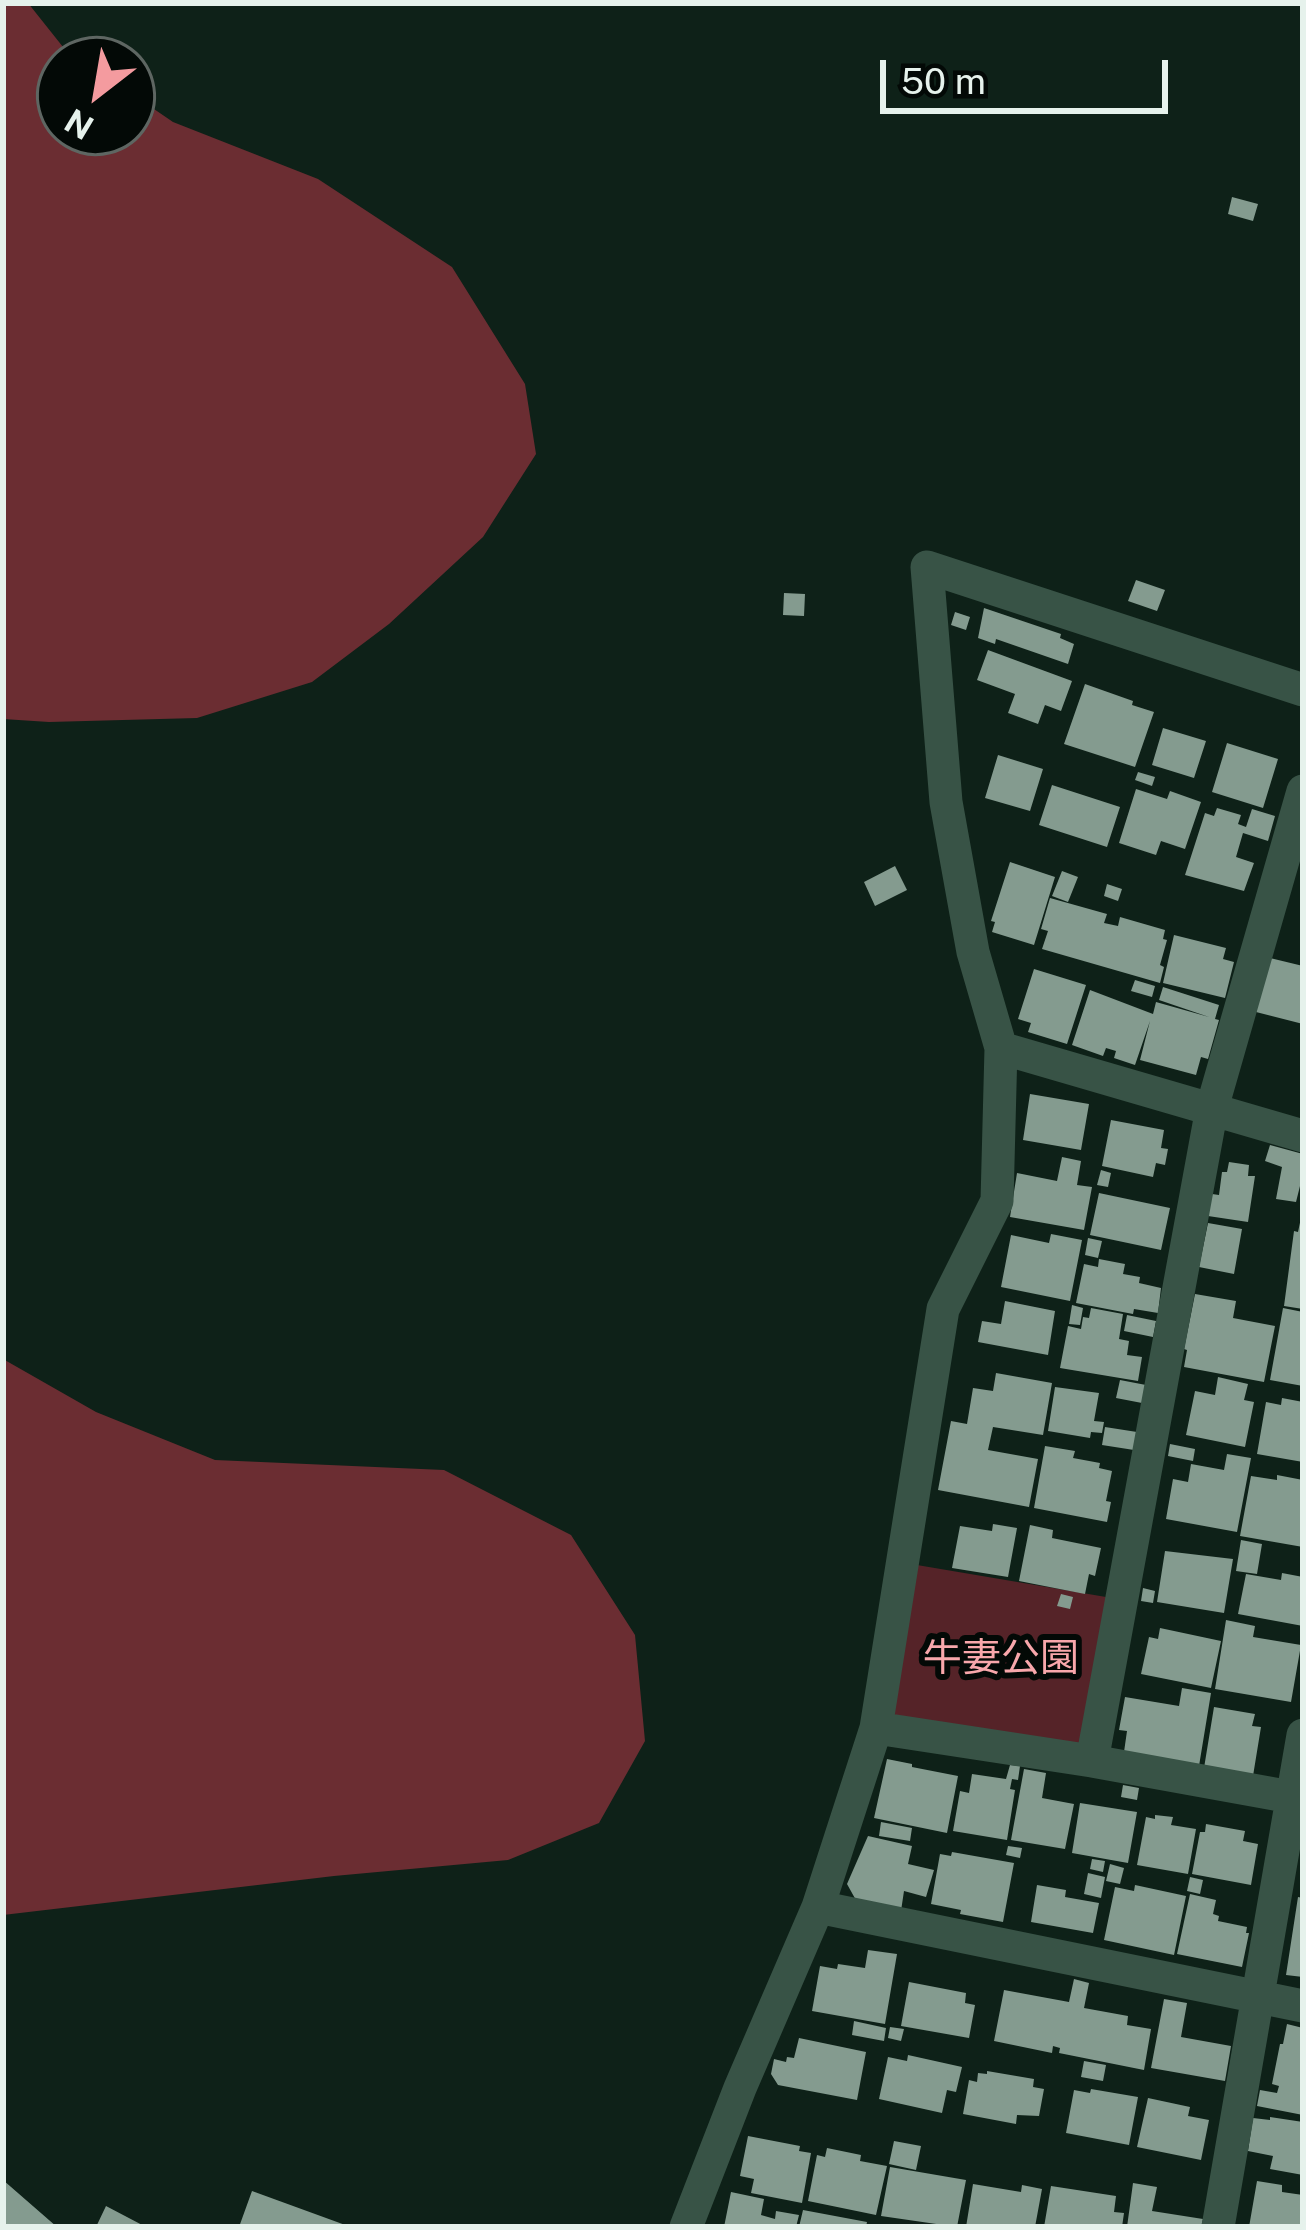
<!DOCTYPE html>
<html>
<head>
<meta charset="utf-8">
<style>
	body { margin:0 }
	#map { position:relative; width:1306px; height:2230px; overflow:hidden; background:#0e2118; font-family:"Public Sans",sans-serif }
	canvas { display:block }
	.frame { position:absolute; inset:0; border:6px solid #e6f2ec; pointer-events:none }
	.north { position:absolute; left:36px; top:36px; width:120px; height:120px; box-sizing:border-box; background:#030906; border:3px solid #5e6662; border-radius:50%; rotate:211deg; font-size:33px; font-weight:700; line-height:48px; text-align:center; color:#e6f2ec }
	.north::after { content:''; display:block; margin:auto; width:42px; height:54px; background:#f49b9f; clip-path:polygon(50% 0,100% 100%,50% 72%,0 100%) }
	.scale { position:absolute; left:880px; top:60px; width:288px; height:54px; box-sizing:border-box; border:6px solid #e6f2ec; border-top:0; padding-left:15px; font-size:36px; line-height:42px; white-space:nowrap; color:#e6f2ec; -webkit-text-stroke:9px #030906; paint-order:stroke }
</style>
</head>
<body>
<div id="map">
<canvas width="1306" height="2230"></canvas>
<div class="frame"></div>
<div class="north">N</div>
<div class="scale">50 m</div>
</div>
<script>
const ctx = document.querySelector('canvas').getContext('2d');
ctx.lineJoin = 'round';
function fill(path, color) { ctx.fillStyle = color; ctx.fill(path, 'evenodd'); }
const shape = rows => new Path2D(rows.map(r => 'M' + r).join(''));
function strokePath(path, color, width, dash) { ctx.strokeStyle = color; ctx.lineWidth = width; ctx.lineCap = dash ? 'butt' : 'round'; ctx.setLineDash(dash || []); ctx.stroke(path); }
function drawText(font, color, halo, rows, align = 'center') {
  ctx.font = font + ' "Public Sans","Noto Sans JP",sans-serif'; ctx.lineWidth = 12; ctx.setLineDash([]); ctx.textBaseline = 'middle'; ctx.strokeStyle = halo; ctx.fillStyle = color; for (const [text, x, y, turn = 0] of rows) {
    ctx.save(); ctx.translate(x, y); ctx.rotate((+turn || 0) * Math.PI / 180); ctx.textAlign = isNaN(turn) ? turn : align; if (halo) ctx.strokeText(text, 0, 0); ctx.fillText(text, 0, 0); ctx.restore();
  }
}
fill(shape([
	[917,1565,1112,1598,1086,1753,890,1719]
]), '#552328');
fill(shape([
	[3,3,28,3,63,47,82,60,60,60,60,132,132,132,132,94,173,122,318,179,452,267,525,384,536,454,483,537,389,624,312,682,197,718,49,722,3,719],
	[3,1359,96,1412,215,1460,444,1470,571,1535,635,1635,645,1741,599,1823,508,1860,334,1876,3,1915]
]), '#6b2d32');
fill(shape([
	[1232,197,1258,204,1253,221,1228,214],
	[1136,580,1165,590,1157,611,1128,601],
	[784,593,805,594,804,616,783,615],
	[984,608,1061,634,1060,638,1074,644,1068,664,996,639,995,644,978,638],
	[955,612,970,617,966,630,951,625],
	[988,650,1072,681,1061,711,1045,705,1038,724,1008,713,1015,694,977,680],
	[1085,684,1133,701,1132,705,1154,712,1135,767,1064,744],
	[1163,728,1206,741,1194,778,1152,765],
	[1227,743,1278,759,1263,808,1212,792],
	[998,755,1043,769,1030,811,985,798],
	[1138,772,1155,777,1152,786,1135,780],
	[1052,785,1120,807,1107,847,1039,825],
	[1136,789,1167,799,1170,791,1201,802,1185,849,1161,841,1156,855,1119,843],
	[1217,808,1241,815,1238,824,1246,827,1252,809,1275,816,1268,841,1243,833,1236,857,1254,863,1244,891,1185,875,1205,813,1214,816],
	[1010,862,1055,877,1034,945,992,932,995,922,991,921],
	[895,866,907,890,875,906,864,882],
	[1062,871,1078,877,1068,902,1052,896],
	[1107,884,1122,889,1118,901,1104,896],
	[1050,898,1107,914,1104,923,1118,926,1120,917,1165,930,1163,939,1167,940,1160,965,1164,967,1160,983,1042,949,1048,931,1041,929],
	[1174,935,1226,948,1223,959,1234,962,1225,998,1163,983],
	[1270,958,1303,966,1303,1024,1256,1012],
	[1034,969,1086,985,1067,1044,1028,1032,1031,1023,1018,1019],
	[1135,980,1155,986,1152,997,1131,991],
	[1163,987,1219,1005,1215,1019,1219,1020,1208,1059,1201,1057,1196,1075,1140,1060,1150,1021,1135,1065,1114,1058,1116,1051,1106,1048,1103,1056,1072,1045,1090,990,1153,1014,1156,1002,1209,1017,1159,1000],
	[1030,1094,1089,1104,1081,1150,1023,1140],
	[1111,1120,1164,1130,1161,1148,1168,1149,1165,1165,1156,1163,1153,1177,1102,1166],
	[1270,1145,1303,1154,1303,1174,1296,1202,1276,1199,1282,1167,1265,1161],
	[1062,1157,1081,1161,1077,1185,1092,1187,1084,1230,1010,1217,1017,1173,1057,1181],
	[1229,1162,1249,1165,1248,1176,1255,1176,1248,1222,1208,1216,1212,1194,1219,1195,1222,1172,1227,1172],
	[1101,1170,1111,1173,1108,1187,1097,1185],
	[1099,1193,1170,1208,1161,1250,1090,1235],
	[1301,1218,1303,1218,1303,1309,1284,1306,1294,1231,1298,1232],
	[1208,1223,1242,1229,1234,1274,1199,1267],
	[1051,1234,1082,1240,1070,1301,1001,1287,1011,1235,1049,1243],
	[1088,1238,1102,1241,1098,1258,1085,1255],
	[1099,1259,1125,1264,1123,1274,1140,1277,1139,1283,1161,1288,1158,1313,1134,1309,1133,1314,1076,1303,1084,1264,1098,1267],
	[1195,1294,1236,1301,1233,1318,1275,1326,1264,1382,1184,1367,1187,1350,1184,1349],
	[1005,1301,1055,1311,1048,1355,978,1342,982,1321,1001,1324],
	[1072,1305,1083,1308,1080,1325,1069,1324],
	[1091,1308,1123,1314,1119,1339,1129,1341,1127,1355,1142,1357,1138,1381,1060,1368,1068,1326,1081,1329,1083,1317,1089,1318],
	[1283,1308,1303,1312,1303,1386,1270,1380],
	[1127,1315,1156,1321,1153,1337,1124,1331],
	[996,1373,1052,1383,1043,1435,993,1427,988,1450,1038,1459,1029,1507,938,1490,951,1421,967,1424,973,1388,993,1391],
	[1218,1377,1248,1384,1244,1400,1254,1402,1245,1447,1186,1435,1195,1391,1215,1395],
	[1120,1380,1146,1385,1142,1403,1116,1398],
	[1055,1387,1099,1393,1094,1421,1104,1422,1102,1433,1091,1432,1090,1438,1048,1431],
	[1282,1398,1303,1402,1303,1462,1257,1454,1266,1402,1281,1405],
	[1105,1427,1137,1432,1134,1450,1102,1445],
	[1170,1444,1195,1449,1193,1461,1168,1456],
	[1045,1446,1075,1451,1073,1458,1100,1463,1099,1468,1112,1471,1106,1501,1111,1502,1107,1522,1034,1508],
	[1227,1454,1251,1458,1237,1532,1166,1519,1173,1479,1188,1482,1191,1464,1224,1470],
	[1277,1475,1303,1480,1303,1547,1240,1536,1251,1476,1277,1480],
	[993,1524,1017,1528,1008,1577,952,1568,960,1526,992,1531],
	[1030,1525,1053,1530,1052,1538,1101,1548,1095,1576,1089,1574,1085,1594,1019,1581],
	[1241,1540,1262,1544,1257,1574,1236,1571],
	[1165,1551,1233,1559,1224,1613,1157,1602],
	[1282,1573,1303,1577,1303,1626,1238,1614,1246,1574,1281,1580],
	[1143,1588,1155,1591,1153,1603,1141,1601],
	[1061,1594,1073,1597,1070,1609,1057,1606],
	[1226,1620,1255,1626,1253,1637,1301,1645,1291,1702,1215,1689],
	[1160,1628,1221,1641,1211,1688,1141,1674,1149,1637,1158,1639],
	[1182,1688,1211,1693,1199,1766,1124,1752,1127,1731,1119,1730,1125,1697,1179,1706],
	[1214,1707,1255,1714,1252,1726,1261,1727,1253,1776,1204,1768],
	[887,1759,912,1764,912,1767,958,1776,947,1833,874,1818],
	[1010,1765,1020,1766,1018,1780,1012,1779,1010,1789,1015,1790,1007,1840,953,1831,960,1791,969,1793,972,1774,1006,1779],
	[1024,1769,1046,1773,1042,1798,1074,1804,1065,1849,1011,1840],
	[1123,1785,1139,1788,1137,1800,1121,1797],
	[1080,1803,1137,1812,1128,1863,1072,1853],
	[1155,1815,1173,1817,1171,1825,1196,1829,1188,1874,1137,1865,1146,1817,1155,1819],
	[881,1822,912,1828,910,1841,879,1836],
	[1206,1824,1245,1831,1243,1841,1258,1844,1251,1885,1192,1874,1200,1832,1205,1832],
	[868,1836,912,1846,908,1864,934,1870,926,1897,904,1891,901,1911,857,1902,847,1884],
	[1008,1846,1022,1848,1020,1858,1006,1855],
	[952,1852,1014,1863,1003,1922,960,1914,961,1910,931,1904,940,1854,951,1856],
	[1092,1859,1105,1861,1103,1872,1090,1869],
	[1110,1864,1124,1868,1120,1884,1106,1881],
	[1088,1873,1105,1877,1101,1898,1084,1894],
	[1190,1877,1203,1880,1200,1894,1187,1891],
	[1037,1885,1066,1890,1065,1897,1099,1903,1093,1933,1031,1922],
	[1135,1885,1186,1896,1174,1955,1104,1940,1115,1887,1134,1891],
	[1190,1894,1216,1900,1213,1914,1219,1916,1218,1921,1247,1927,1246,1933,1249,1933,1242,1967,1177,1954],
	[1298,1897,1303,1898,1303,1977,1286,1975],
	[868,1950,897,1954,885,2024,812,2011,820,1966,837,1969,838,1964,865,1968],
	[1074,1979,1089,1983,1084,2008,1128,2016,1127,2025,1151,2029,1144,2070,1059,2053,1060,2048,1053,2046,1052,2053,994,2041,1004,1990,1069,2002],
	[909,1982,966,1993,965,2003,975,2005,969,2038,901,2026],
	[1164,1999,1187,2003,1181,2037,1231,2046,1225,2081,1151,2068],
	[854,2021,886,2028,884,2041,852,2035],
	[1287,2024,1303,2028,1303,2115,1257,2106,1260,2090,1277,2093,1279,2086,1272,2084,1280,2044,1283,2044],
	[890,2027,904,2029,901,2041,888,2038],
	[799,2038,866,2052,857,2100,778,2085,771,2074,774,2059,786,2062,787,2057,794,2058],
	[908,2055,962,2067,956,2092,947,2090,942,2113,879,2099,888,2057,907,2061],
	[1084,2061,1106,2065,1103,2081,1081,2077],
	[987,2071,1034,2079,1033,2087,1044,2089,1039,2116,1017,2115,1016,2124,963,2114,969,2080,977,2082,978,2073,987,2074],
	[1091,2089,1138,2097,1129,2145,1066,2133,1074,2090,1090,2093],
	[1148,2098,1190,2107,1188,2116,1209,2120,1201,2160,1137,2147],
	[1270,2117,1303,2122,1303,2175,1270,2169,1273,2156,1248,2151,1253,2118,1270,2120],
	[748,2136,800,2146,799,2151,811,2153,802,2203,751,2193,754,2179,740,2176],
	[894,2141,921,2146,916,2170,889,2164],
	[827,2148,861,2155,860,2161,887,2166,876,2215,808,2201,817,2155,825,2157],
	[890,2167,966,2180,957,2227,881,2216],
	[3,2180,57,2227,3,2227],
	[1257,2181,1282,2185,1282,2192,1303,2195,1303,2227,1249,2227],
	[1133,2183,1157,2187,1152,2211,1203,2219,1201,2227,1127,2227],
	[973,2184,1021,2192,1022,2185,1042,2189,1035,2227,966,2227],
	[1051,2186,1116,2196,1114,2212,1124,2213,1122,2227,1044,2227],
	[252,2191,348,2226,348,2227,239,2227],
	[731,2192,764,2199,761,2215,775,2219,776,2211,799,2215,796,2227,724,2227],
	[106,2206,146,2227,96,2227],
	[803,2210,867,2222,866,2227,799,2227]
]), '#849b8f');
strokePath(shape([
	[1001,1048,1303,1136],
	[876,1728,1092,1761,1291,1797],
	[1092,1761,1212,1108,1303,791],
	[818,1907,1303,2006],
	[686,2227,740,2088,818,1907,876,1728,943,1309,997,1201,1001,1048,973,952,946,802,927,567,1303,690],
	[1218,2227,1303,1735]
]), '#385346', 33);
drawText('39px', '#f8a7ab', '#030906', [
	["牛妻公園",1001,1659]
]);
</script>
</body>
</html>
